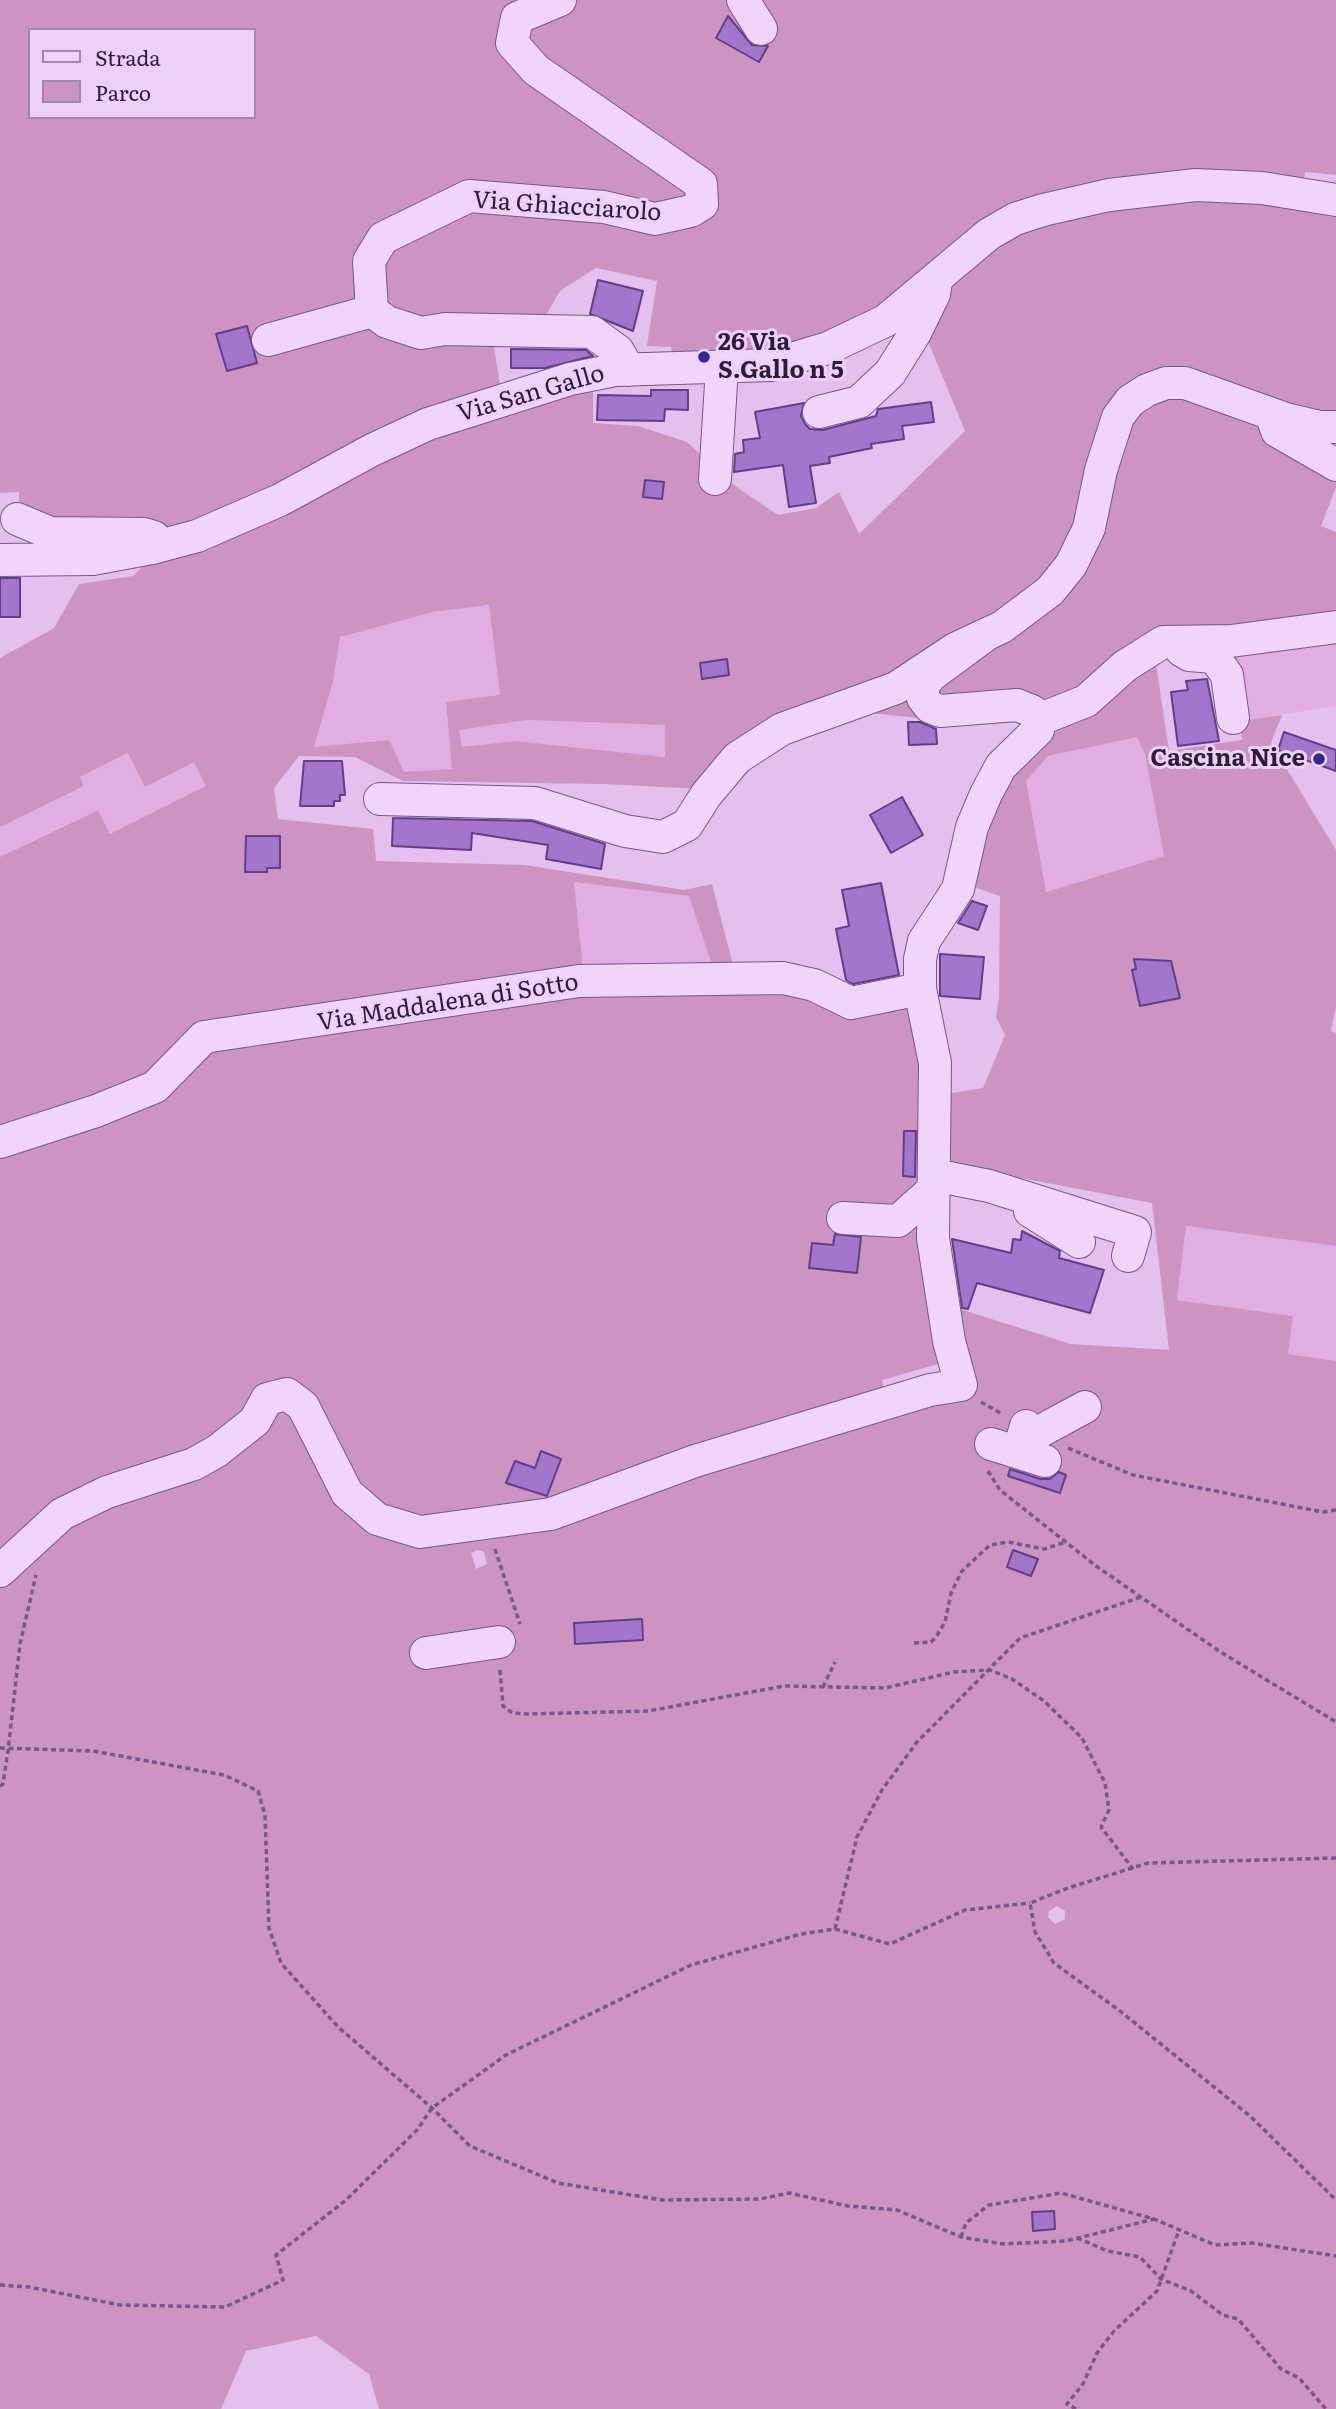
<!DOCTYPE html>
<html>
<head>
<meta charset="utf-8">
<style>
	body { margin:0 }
	#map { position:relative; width:1336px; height:2409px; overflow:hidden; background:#e4c0ee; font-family:Literata,serif }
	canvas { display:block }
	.legend { position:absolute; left:28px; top:28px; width:228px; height:91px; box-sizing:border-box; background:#eed0f6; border:2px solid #a088aa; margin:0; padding:9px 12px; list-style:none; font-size:21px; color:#2c1d37 }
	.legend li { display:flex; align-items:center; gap:14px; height:35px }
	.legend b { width:35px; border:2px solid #a088aa }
</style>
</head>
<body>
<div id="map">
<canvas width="1336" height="2409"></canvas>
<ul class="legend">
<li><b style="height:9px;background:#f1d4f9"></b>Strada</li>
<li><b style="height:19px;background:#cc94c1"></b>Parco</li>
</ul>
</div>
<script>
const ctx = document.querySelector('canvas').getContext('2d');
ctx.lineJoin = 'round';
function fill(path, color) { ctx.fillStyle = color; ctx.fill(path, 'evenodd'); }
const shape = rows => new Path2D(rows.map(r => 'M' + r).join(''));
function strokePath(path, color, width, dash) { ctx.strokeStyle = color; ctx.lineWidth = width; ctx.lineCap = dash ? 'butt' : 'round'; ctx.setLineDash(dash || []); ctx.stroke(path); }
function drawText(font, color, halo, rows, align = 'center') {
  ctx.font = font + ' Literata,serif'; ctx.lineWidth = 6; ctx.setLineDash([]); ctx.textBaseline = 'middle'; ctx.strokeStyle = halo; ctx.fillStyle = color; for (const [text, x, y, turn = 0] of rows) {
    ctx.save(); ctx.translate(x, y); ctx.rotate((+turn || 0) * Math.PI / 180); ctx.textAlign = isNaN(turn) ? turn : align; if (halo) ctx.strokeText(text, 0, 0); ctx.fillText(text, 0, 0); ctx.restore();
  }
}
fill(shape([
	[489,605,500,696,446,702,452,769,404,772,388,740,314,748,333,682,340,636,433,612],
	[1336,633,1336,706,1240,721,1214,650],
	[527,720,665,725,665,757,516,741,461,748,458,730],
	[1138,736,1145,754,1164,856,1045,892,1025,781,1048,756],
	[129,753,195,762,206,787,110,834,97,810,0,857,0,827,84,786,79,777],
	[574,881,690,896,713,969,582,969],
	[1186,1226,1336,1246,1336,1361,1288,1354,1293,1316,1177,1300]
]), '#e0aee4');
fill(shape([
	[0,0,1336,0,1336,175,1305,172,1303,188,1107,183,886,309,777,350,673,359,671,347,647,346,657,281,596,268,560,291,541,324,511,331,494,347,501,391,173,536,49,519,19,508,19,492,0,493],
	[30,30,254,30,254,117,30,117],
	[1279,199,1336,215,1336,412,1144,380,1110,472,1138,411,1169,398,1189,398,1254,422,1271,440,1336,476,1336,487,1321,526,1336,532,1336,618,1155,657,1169,751,1242,740,1240,721,1282,715,1271,743,1336,850,1336,1007,1331,1031,1336,1033,1336,1246,1186,1226,1177,1300,1293,1316,1288,1354,1336,1361,1336,2409,379,2409,369,2374,316,2336,246,2351,221,2409,0,2409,0,857,98,810,110,834,206,786,194,762,145,787,128,753,80,777,84,786,0,827,0,658,54,628,79,584,133,576,145,564,411,434,593,381,593,423,638,426,687,442,738,488,778,515,816,508,839,492,859,534,965,431,925,334,942,292,1001,239,1056,220,1177,200],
	[489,605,500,695,446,702,452,769,404,772,389,740,314,747,333,682,340,637,433,612],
	[842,703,861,712,945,721,1028,718,964,884,1000,896,999,997,996,1017,1005,1035,983,1088,945,1094,942,1163,1152,1203,1169,1350,1071,1344,947,1305,972,1383,890,1412,882,1380,945,1362,915,1001,795,986,504,997,735,973,712,884,684,890,525,865,376,861,373,829,278,819,274,788,299,756,355,757,403,781,604,784,701,789],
	[527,720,665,725,665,757,516,741,462,747,459,730],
	[1137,737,1145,754,1164,856,1046,892,1026,781,1048,756],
	[574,882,689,896,713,968,583,969],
	[478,1550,484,1552,487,1564,476,1569,471,1553],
	[1057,1906,1065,1911,1065,1919,1055,1924,1048,1917,1049,1911]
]), '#cc94c1');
const building = shape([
	[728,16,752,45,768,46,759,62,716,38,728,16],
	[598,280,643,291,633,331,590,314,598,280],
	[247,326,257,363,227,371,216,334,247,326],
	[511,349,586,350,593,356,545,368,511,368,511,349],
	[651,390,688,390,688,410,665,409,664,421,597,420,598,395,651,396,651,390],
	[931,402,934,422,902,426,904,439,871,444,872,448,829,457,830,463,810,466,816,503,789,507,783,465,734,472,735,454,744,452,743,440,760,438,755,412,804,403,801,416,805,424,810,429,823,430,876,416,878,409,931,402],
	[645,480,664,482,662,499,643,497,645,480],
	[0,578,20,578,20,617,0,617,0,578],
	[727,659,729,675,702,679,700,663,727,659],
	[1207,679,1219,741,1178,746,1171,692,1188,690,1186,681,1207,679],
	[908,722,920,722,936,729,937,744,909,745,908,722],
	[1284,732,1336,750,1336,771,1278,750,1284,732],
	[304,761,342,761,345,795,340,795,340,801,334,801,334,806,300,806,304,761],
	[902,797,923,835,891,853,870,815,902,797],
	[393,818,532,821,605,844,601,869,546,859,548,845,472,833,471,850,392,846,393,818],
	[246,836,280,836,280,868,267,868,267,872,245,872,246,836],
	[881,883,899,975,853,984,846,980,836,929,849,926,842,890,881,883],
	[972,901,987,906,978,930,958,923,972,901],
	[940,954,984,957,980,999,940,996,940,954],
	[1134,959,1171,961,1180,998,1140,1006,1132,970,1136,969,1134,959],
	[904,1131,916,1131,915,1177,903,1176,904,1131],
	[1022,1231,1060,1251,1059,1258,1104,1270,1090,1313,977,1283,968,1309,962,1308,952,1239,1011,1253,1013,1239,1021,1240,1022,1231],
	[835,1234,861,1237,857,1273,809,1268,812,1243,833,1245,835,1234],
	[541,1451,561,1459,547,1496,506,1483,515,1461,535,1468,541,1451],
	[1010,1469,1040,1479,1050,1479,1059,1472,1066,1475,1060,1493,1008,1476,1010,1469],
	[1013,1550,1038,1559,1031,1576,1007,1567,1013,1550],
	[642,1619,643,1640,575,1644,574,1623,642,1619],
	[1054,2211,1055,2229,1033,2231,1032,2212,1054,2211]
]);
fill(building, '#a276cd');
strokePath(building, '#613e87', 2);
const minor = shape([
	[560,0,517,18,512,43,536,70,701,184,702,204,691,211,655,219,604,207,469,196,383,238,369,261,372,311,387,322,421,333,445,329,592,332,618,351,629,370],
	[743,0,761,29],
	[268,340,372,311],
	[819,412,859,402,890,373,915,333,934,294,936,282],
	[1271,414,1277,431,1336,465],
	[715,479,722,368],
	[17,519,50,533,144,534,154,537],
	[0,560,93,559,152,548,197,536,280,500,372,450,428,424,570,379,615,370,771,365,828,348,885,321,989,234,1015,219,1043,210,1109,195,1196,185,1262,188,1336,200],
	[1181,650,1189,655,1214,657,1227,675,1233,718],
	[1038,720,1086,701,1125,666,1163,642,1231,641,1336,627],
	[380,799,535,803,625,831,663,837,687,825,706,795,737,758,782,729,896,688,955,649,1002,627,1050,591,1071,565,1089,528,1101,470,1118,417,1130,401,1147,390,1166,383,1185,383,1286,419,1320,427,1336,427],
	[0,1142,96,1111,155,1087,204,1037,579,981,783,978,814,985,851,1003,920,989],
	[934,1175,989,1186,1135,1232,1128,1256],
	[1030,1211,1079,1242],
	[843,1218,898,1221,933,1190],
	[1026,1426,1022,1440,1023,1454,1045,1461],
	[1037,1433,1085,1407],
	[991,1444,1023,1454],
	[0,1571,62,1514,107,1492,194,1464,217,1451,255,1421,267,1399,287,1394,303,1406,347,1493,377,1519,420,1532,551,1514,695,1461,930,1390,961,1385,949,1341,933,1238,935,1063,920,989,920,959,924,941,958,889,972,827,986,794,1001,766,1038,730,1038,720,1032,711,1017,705,940,711,930,707,923,698,923,686,930,676,983,637],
	[426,1653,499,1642]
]);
strokePath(minor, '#755887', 34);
strokePath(shape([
	[981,1402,1002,1414],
	[1068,1448,1133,1475,1323,1512,1336,1510],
	[988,1471,1000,1490,1096,1566,1219,1651,1336,1722],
	[495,1549,520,1624],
	[914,1643,931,1642,936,1637,945,1622,951,1593,962,1571,990,1545,1008,1542,1044,1549,1066,1542],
	[500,1670,503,1706,512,1713,527,1714,648,1711,784,1686,885,1688,954,1672,990,1670,1012,1679,1044,1701,1082,1738,1105,1783,1109,1810,1101,1827,1133,1869],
	[823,1687,835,1662],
	[0,1748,93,1751,224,1775,258,1791,265,1815,269,1928,281,1963,338,2027,432,2108,470,2146,558,2183,662,2200,760,2199,789,2193,848,2206,897,2210,961,2237,1003,2244,1066,2241,1154,2219],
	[0,1786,3,1784,8,1751,20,1644,36,1575],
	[1336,1858,1148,1863,1068,1888,1030,1903,1035,1932,1054,1963,1120,2011,1250,2116,1336,2200],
	[835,1929,890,1944,965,1910,1030,1903],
	[961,2237,966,2223,989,2205,1061,2193,1154,2219,1215,2245,1252,2243,1336,2256],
	[1077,2238,1108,2251,1140,2257,1161,2279,1191,2291,1223,2315,1238,2319,1281,2369,1299,2378,1326,2409],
	[0,2285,29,2287,120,2305,225,2307,283,2280,276,2255,346,2200,417,2130,432,2108,506,2055,691,1965,801,1934,835,1929,857,1837,882,1790,917,1742,1020,1638,1141,1597],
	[1076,2409,1067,2404,1083,2384,1097,2353,1114,2331,1157,2291,1179,2230]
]), '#755887', 3.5, [5, 3.5]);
strokePath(minor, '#f1d4f9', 32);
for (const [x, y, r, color] of [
	[704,357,7,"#302897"],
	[1319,759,7,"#302897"]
]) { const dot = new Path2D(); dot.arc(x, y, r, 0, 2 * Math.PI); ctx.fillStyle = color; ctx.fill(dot); strokePath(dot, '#eed0f6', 2.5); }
drawText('24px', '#2c1d37', '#eed0f6', [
	["Via Ghiacciarolo",567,207,4],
	["Via San Gallo",531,394,-16],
	["Via Maddalena di Sotto",448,1003,-9]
]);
drawText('bold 24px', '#2c1d37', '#eed0f6', [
	["26 Via",718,343],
	["S.Gallo n 5",718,371],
	["Cascina Nice",1305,759,"right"]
], 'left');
</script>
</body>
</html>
